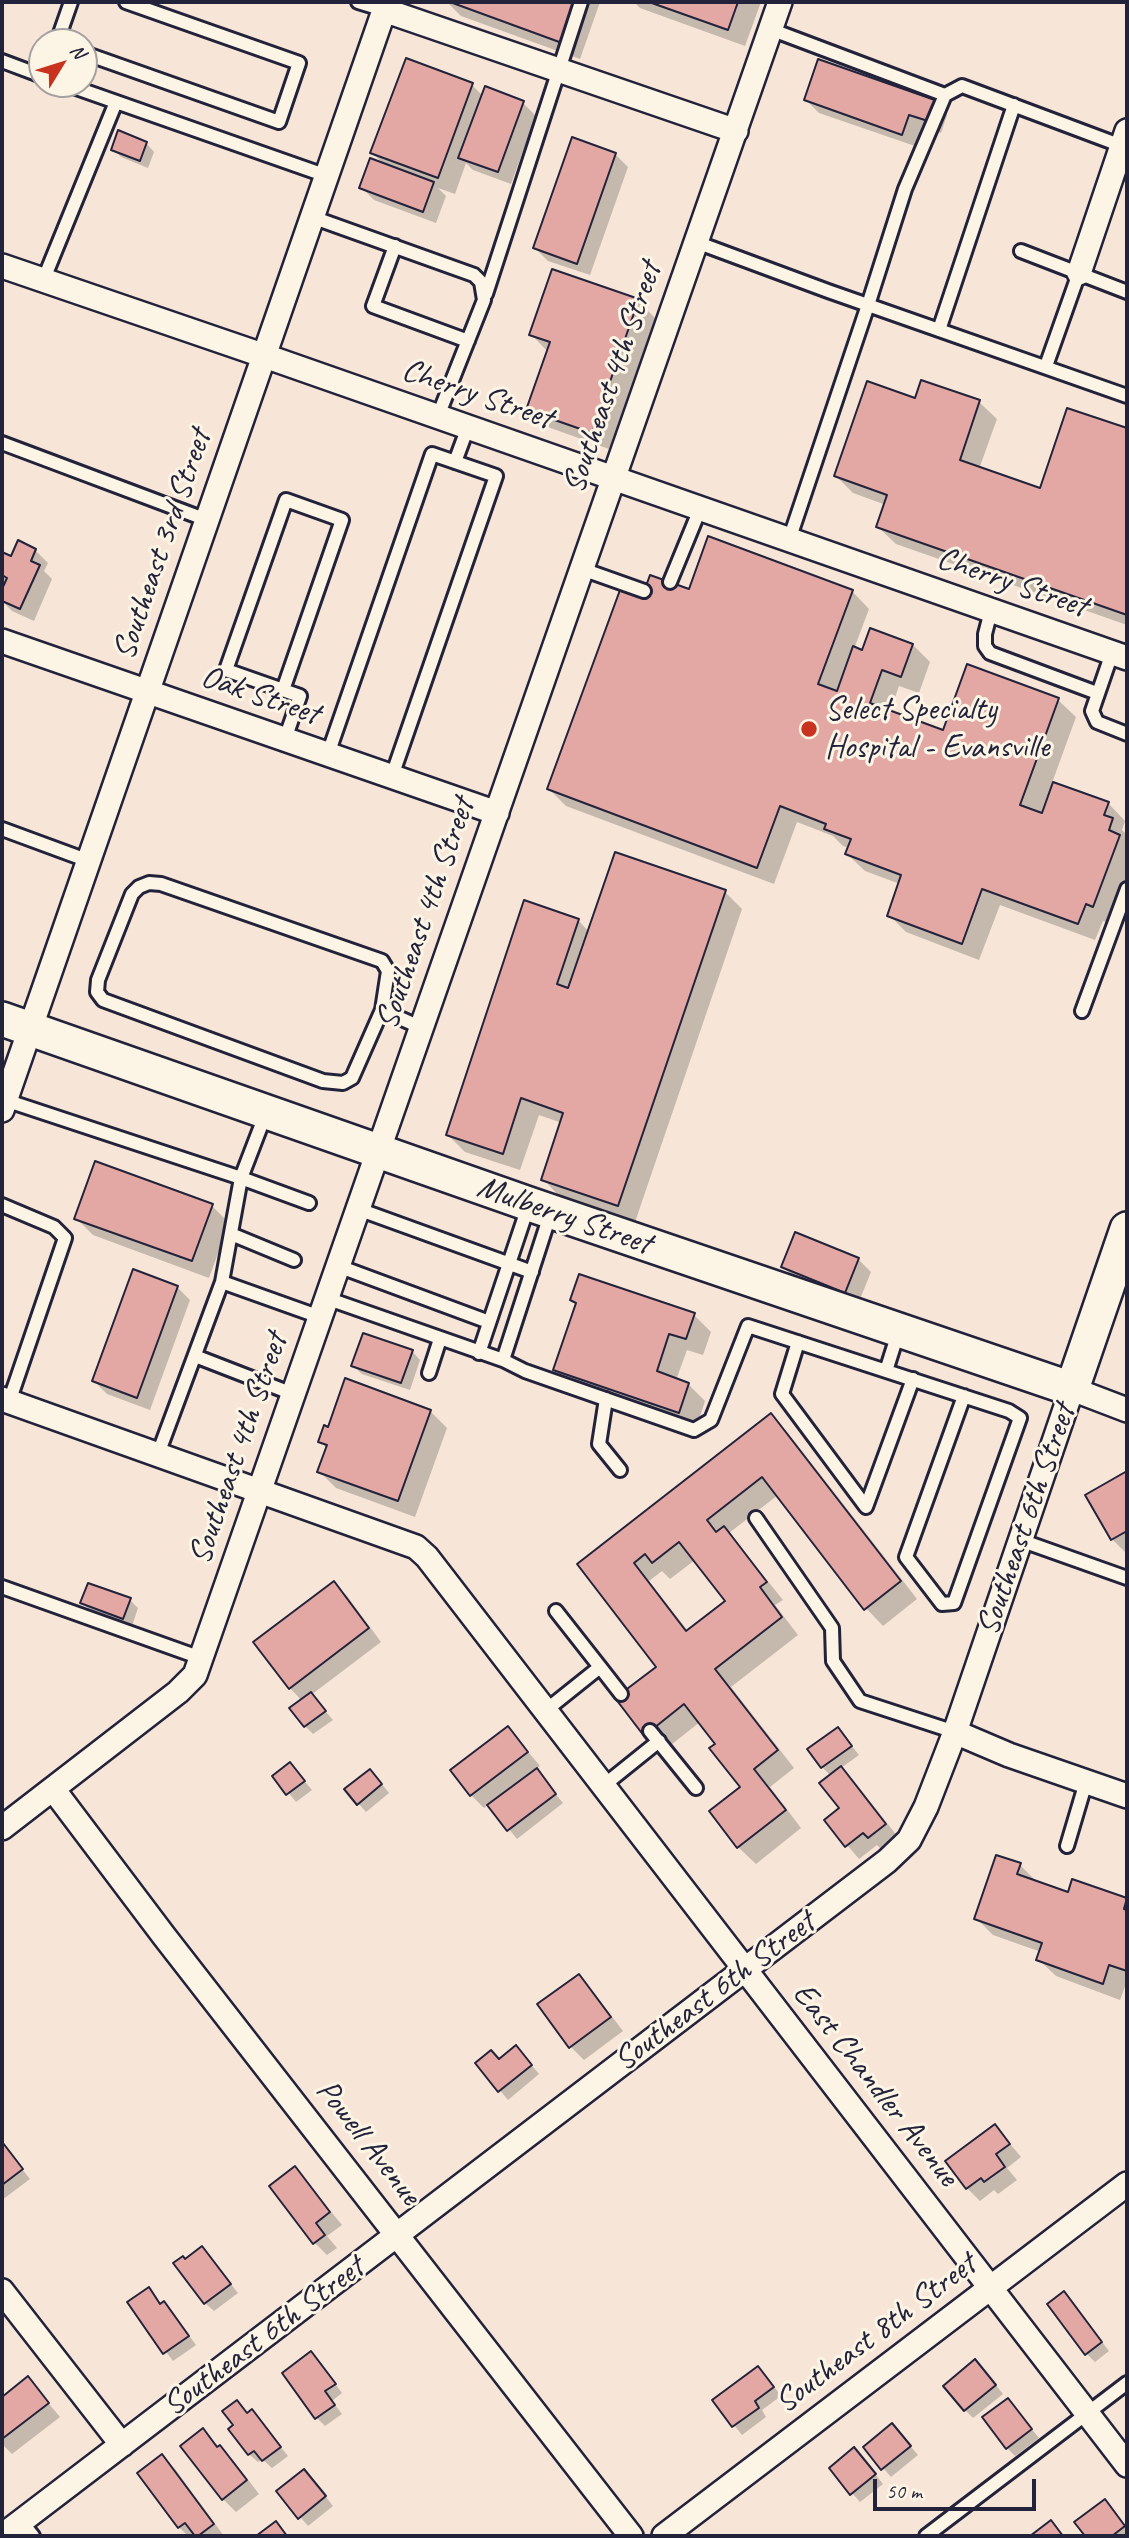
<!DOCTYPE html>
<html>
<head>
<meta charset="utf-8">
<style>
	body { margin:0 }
	#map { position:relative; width:1129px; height:2538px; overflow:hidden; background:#f7e6d8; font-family:Caveat,sans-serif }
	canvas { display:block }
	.frame { position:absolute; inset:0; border:4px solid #22223b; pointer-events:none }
	.north { position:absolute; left:28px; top:28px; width:70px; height:70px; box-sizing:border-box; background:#fcf5e5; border:2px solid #a5a1a1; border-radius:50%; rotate:52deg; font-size:19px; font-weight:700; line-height:28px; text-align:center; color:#22223b }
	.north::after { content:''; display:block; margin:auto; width:24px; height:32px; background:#c8321e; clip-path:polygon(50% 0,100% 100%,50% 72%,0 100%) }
	.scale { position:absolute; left:873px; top:2479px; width:163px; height:32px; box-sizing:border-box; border:4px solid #22223b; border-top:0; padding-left:9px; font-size:21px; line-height:24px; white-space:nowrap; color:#22223b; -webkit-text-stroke:5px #fcf5e5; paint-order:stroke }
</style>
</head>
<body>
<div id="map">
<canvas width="1129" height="2538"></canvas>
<div class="frame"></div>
<div class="north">N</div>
<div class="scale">50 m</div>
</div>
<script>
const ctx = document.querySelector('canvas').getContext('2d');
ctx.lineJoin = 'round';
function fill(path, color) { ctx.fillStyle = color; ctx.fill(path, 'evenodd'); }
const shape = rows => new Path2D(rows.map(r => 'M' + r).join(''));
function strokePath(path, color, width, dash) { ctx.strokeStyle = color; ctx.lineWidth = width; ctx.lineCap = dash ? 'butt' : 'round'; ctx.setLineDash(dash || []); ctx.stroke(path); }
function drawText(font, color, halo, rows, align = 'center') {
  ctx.font = font + ' Caveat,sans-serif'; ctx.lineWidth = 6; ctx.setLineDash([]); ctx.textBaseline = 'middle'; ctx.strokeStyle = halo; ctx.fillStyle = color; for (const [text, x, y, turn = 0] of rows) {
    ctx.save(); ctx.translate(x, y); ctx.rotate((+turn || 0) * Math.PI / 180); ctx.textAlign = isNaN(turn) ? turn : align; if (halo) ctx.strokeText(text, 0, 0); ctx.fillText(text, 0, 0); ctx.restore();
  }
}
fill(shape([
	[447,2,600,2,580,59,461,16],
	[634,2,761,2,745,46,640,8],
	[472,85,483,96,486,89,523,103,536,116,511,184,473,170,466,163,455,194,438,188,446,196,436,223,374,200,361,187,385,165,372,153],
	[806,100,934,102,947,115,941,133,922,126,915,146,819,113],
	[146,143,154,152,148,168,121,157,113,149],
	[615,154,628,167,590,275,548,261,535,248],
	[638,301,655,318,609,449,545,426,528,409,548,352,531,334],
	[916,401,979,402,997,419,979,469,1041,490,1069,410,1127,430,1127,625,896,544,878,527,886,505,853,493,836,476],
	[35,550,48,563,44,571,52,579,34,621,12,611,2,601,2,554,12,559],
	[852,591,869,609,854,649,863,652,913,645,930,662,919,693,899,686,890,712,944,732,968,666,1058,700,1076,717,1052,783,1108,803,1125,821,1122,830,1127,835,1127,878,1110,923,1103,921,1095,940,1000,905,979,960,906,932,889,915,900,884,865,871,847,854,849,848,843,846,833,836,797,822,774,884,566,806,549,789,643,600,690,592],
	[725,892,742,909,635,1222,560,1197,543,1179,562,1123,539,1115,520,1170,465,1152,448,1135,578,920,589,932],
	[212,1206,229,1223,209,1278,93,1235,76,1218],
	[858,1259,871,1272,858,1304,796,1280,783,1267],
	[177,1287,190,1300,150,1410,107,1394,94,1381],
	[572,1300,694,1315,711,1332,703,1355,687,1350,676,1380,688,1384,705,1401,696,1429,573,1387,555,1370,577,1305],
	[412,1351,420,1360,410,1390,362,1374,353,1366],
	[430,1411,447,1428,415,1517,336,1488,319,1471,327,1449,320,1441],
	[770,1416,788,1433,917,1599,883,1626,866,1608,778,1495,729,1533,783,1600,775,1605,798,1635,731,1687,794,1768,770,1787,801,1828,756,1864,738,1847,742,1787,717,1744,700,1722,662,1752,645,1734,659,1667,579,1564],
	[695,1560,728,1601,688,1631,649,1581,662,1571,670,1579],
	[1127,1473,1127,1551,1125,1552,1112,1539,1087,1495],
	[334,1584,347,1596,381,1642,311,1695,333,1720,313,1734,305,1726,302,1701,290,1688,256,1643],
	[130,1600,138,1608,132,1626,91,1611,82,1603],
	[508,1728,540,1766,535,1769,563,1803,517,1839,489,1804,484,1808,471,1795],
	[838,1729,859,1755,841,1768,854,1781,898,1837,882,1850,877,1845,859,1859,826,1820,841,1808,831,1776,822,1767],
	[290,1764,312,1790,296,1802,275,1776],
	[378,1779,389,1793,366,1812,358,1803],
	[1020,1865,1037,1882,1069,1894,1073,1881,1127,1901,1127,1981,1120,2000,1056,1976,1038,1959,1041,1952,993,1935,976,1918],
	[579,1976,591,1989,623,2031,584,2060,571,2047,540,2005],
	[524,2056,539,2074,508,2100,477,2063],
	[995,2126,1021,2157,1007,2168,1017,2180,998,2194,994,2190,980,2201,967,2188],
	[3,2145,30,2179,2,2200,2,2147],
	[295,2168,342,2225,327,2236,337,2248,327,2255,315,2243],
	[202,2248,238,2293,214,2311,205,2303,185,2261],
	[148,2289,162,2305,164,2304,172,2312,196,2345,173,2361,129,2303],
	[1072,2302,1109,2351,1095,2362,1086,2353],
	[319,2362,342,2393,332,2401,342,2414,325,2426,317,2418],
	[984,2370,1003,2394,973,2418,965,2410],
	[766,2376,781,2396,762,2410,766,2417,742,2435,714,2400],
	[28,2379,60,2417,12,2454,2,2444,2,2399],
	[1008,2400,1039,2438,1015,2456,1007,2448],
	[252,2412,288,2456,272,2468,262,2459,258,2462,249,2454,235,2426],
	[203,2431,233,2460,259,2494,236,2512,223,2499],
	[900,2434,918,2455,891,2477,865,2447],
	[162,2457,175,2469,224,2536,188,2536,179,2527],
	[862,2458,883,2484,860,2502,831,2469],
	[312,2479,333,2506,308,2526,279,2492],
	[1113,2510,1127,2528,1127,2536,1087,2536,1077,2522]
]), '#0003');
const building = shape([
	[450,2,577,2,562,43,450,2],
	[649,2,738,2,728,30,649,2],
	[406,58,473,83,438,178,370,153,406,58],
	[818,59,935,100,928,121,909,115,902,135,804,100,818,59],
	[485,86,524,101,498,172,458,158,485,86],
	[118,130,147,142,140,161,111,150,118,130],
	[572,137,616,153,577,264,533,248,572,137],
	[370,158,434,182,423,212,359,188,370,158],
	[552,269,639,299,592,433,526,410,550,342,529,335,552,269],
	[921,380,980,400,960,460,1040,488,1067,408,1127,428,1127,615,876,527,887,495,834,476,867,381,915,398,921,380],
	[708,536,853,590,818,684,837,691,853,646,862,650,870,628,913,644,901,677,882,670,870,703,943,730,967,664,1059,698,1020,805,1042,813,1053,782,1109,802,1104,815,1113,818,1109,830,1120,835,1093,907,1086,904,1078,924,982,889,962,944,887,916,901,875,845,854,851,839,824,829,826,824,780,806,757,868,547,789,620,590,642,597,650,575,689,589,708,536],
	[18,540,36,549,31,561,40,565,20,609,2,601,2,589,7,578,2,575,2,552,11,556,18,540],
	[615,852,726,890,618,1206,541,1180,563,1113,521,1098,503,1154,446,1135,524,900,579,919,557,984,568,988,615,852],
	[95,1161,213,1204,192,1261,74,1219,95,1161],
	[795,1232,859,1258,845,1293,781,1267,795,1232],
	[133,1269,178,1286,137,1398,92,1381,133,1269],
	[579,1274,695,1313,686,1339,669,1334,657,1371,689,1383,679,1413,553,1370,576,1303,570,1300,579,1274],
	[363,1333,413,1350,401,1383,351,1366,363,1333],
	[345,1378,431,1410,398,1501,317,1472,327,1445,318,1442,324,1425,328,1427,345,1378],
	[771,1413,901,1581,864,1610,762,1477,707,1520,716,1532,724,1526,767,1582,760,1587,782,1617,715,1669,778,1750,754,1769,786,1810,737,1848,709,1811,740,1787,709,1748,715,1744,684,1704,644,1736,615,1698,656,1667,577,1564,771,1413],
	[679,1542,725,1601,686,1631,634,1563,645,1554,652,1563,679,1542],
	[1127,1471,1127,1531,1111,1540,1085,1495,1127,1471],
	[334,1581,369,1628,289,1689,253,1642,334,1581],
	[88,1583,131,1598,123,1619,80,1603,88,1583],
	[311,1692,326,1711,304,1727,289,1708,311,1692],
	[508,1726,528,1752,470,1796,450,1770,508,1726],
	[838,1727,852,1746,821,1768,807,1749,838,1727],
	[290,1762,305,1781,286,1795,272,1776,290,1762],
	[841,1766,886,1824,868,1838,863,1833,845,1847,824,1820,839,1808,819,1783,841,1766],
	[537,1768,556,1794,507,1831,487,1805,537,1768],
	[370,1769,382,1784,357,1805,344,1789,370,1769],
	[996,1855,1021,1863,1017,1874,1068,1892,1072,1879,1127,1898,1124,1909,1127,1910,1127,1971,1109,1965,1103,1984,1036,1960,1042,1943,974,1919,996,1855],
	[579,1974,611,2017,569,2048,537,2004,579,1974],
	[516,2045,532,2065,498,2092,475,2063,491,2050,499,2059,516,2045],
	[995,2124,1010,2144,996,2154,1005,2167,984,2182,981,2178,966,2189,945,2161,995,2124],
	[3,2143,23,2169,2,2185,2,2144,3,2143],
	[295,2166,330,2212,316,2223,325,2235,313,2244,269,2186,295,2166],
	[202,2246,231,2284,204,2304,173,2263,183,2256,185,2259,202,2246],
	[149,2287,160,2304,164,2301,189,2336,163,2354,127,2302,149,2287],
	[1064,2291,1102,2342,1085,2355,1047,2304,1064,2291],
	[311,2351,336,2384,325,2391,335,2405,315,2419,282,2373,311,2351],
	[975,2359,996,2385,964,2411,943,2386,975,2359],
	[758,2366,774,2387,755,2401,759,2408,732,2427,712,2400,758,2366],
	[28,2376,49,2403,2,2439,2,2397,28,2376],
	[1008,2398,1032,2429,1006,2449,982,2417,1008,2398],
	[237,2400,247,2413,252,2409,281,2447,262,2461,254,2451,248,2455,228,2429,233,2425,222,2411,237,2400],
	[892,2423,911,2446,881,2470,863,2447,892,2423],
	[203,2428,217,2447,220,2445,247,2480,222,2500,180,2446,203,2428],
	[854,2447,876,2474,850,2495,829,2468,854,2447],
	[162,2454,214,2524,198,2536,195,2536,185,2523,178,2528,137,2473,162,2454],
	[304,2469,326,2496,298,2519,276,2491,304,2469],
	[1105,2499,1125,2526,1112,2536,1085,2536,1074,2522,1105,2499],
	[1051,2520,1063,2536,1030,2536,1051,2520],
	[276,2521,287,2536,256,2536,276,2521]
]);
fill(building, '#e3a8a3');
strokePath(building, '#22223b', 2);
const lane = shape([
	[358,2,384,10],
	[770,29,945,95],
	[57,42,71,2],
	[84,53,279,122,299,63,126,2],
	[2,61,42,76],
	[65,84,327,176],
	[312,217,474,275,481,282,484,300,438,416],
	[696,242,828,291,1127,396],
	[395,246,373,306,468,341],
	[1021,251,1127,292],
	[43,281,116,102],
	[486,294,581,2],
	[939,330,1014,105],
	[1046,366,1079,273],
	[2,443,207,520],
	[455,462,468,427],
	[789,540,868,305,905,189,945,95,962,86,1122,146],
	[582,569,644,591],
	[670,582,700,509],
	[991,611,985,634,985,646,990,653,1097,693],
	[1112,653,1092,711,1097,722,1127,734],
	[283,690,342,520,286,500,226,670,300,696,285,739],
	[328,754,432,454,496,476,392,776],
	[2,829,89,861],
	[382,1010,388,971,382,961,161,884,149,883,139,887,132,894,98,980,97,992,103,1000,323,1081,343,1083,352,1078,382,1010,422,1028],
	[1082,1011,1127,889],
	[5,1100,241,1178,266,1113],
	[2,1205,54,1227,65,1238,9,1402],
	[358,1209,532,1272],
	[231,1234,294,1260],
	[338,1266,489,1322],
	[222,1282,320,1317],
	[326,1298,503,1360,551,1212],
	[798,1342,782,1394,866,1507,913,1379],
	[479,1353,529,1204],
	[195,1356,293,1394],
	[503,1360,525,1371,694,1430,711,1420,748,1326,1009,1411,1020,1418,954,1603,942,1604,906,1557,964,1396],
	[886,1371,899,1330],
	[429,1373,440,1339],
	[606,1399,599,1444,620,1470],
	[158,1454,222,1282,241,1178,309,1203],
	[756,1518,832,1628,833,1661,860,1701,955,1732],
	[1020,1540,1127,1578],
	[2,1587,201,1658],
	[600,1667,621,1694],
	[545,1711,600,1667,556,1611],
	[650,1731,696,1788],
	[603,1786,659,1741],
	[1067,1846,1086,1782],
	[22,2522,33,2536],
	[926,2536,1127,2383]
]);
const street = shape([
	[384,10,736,131],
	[2,266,265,356,1127,658],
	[1079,273,1127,131],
	[2,641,497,813],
	[2,1110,387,2],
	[2,1399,416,1547,427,1557,1127,2465],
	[955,1732,1009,1755,1127,1796],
	[53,1789,164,1936,631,2536],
	[2,1828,178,1692,195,1675,780,2],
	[2,2291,122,2445],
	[2,2536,887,1861,909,1840,926,1807,955,1732,1072,1389,1127,1410],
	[664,2536,1127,2184]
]);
const secondary = shape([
	[2,1019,529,1204,1072,1389,1127,1229]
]);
strokePath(lane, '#22223b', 18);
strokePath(street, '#22223b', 28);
strokePath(secondary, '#22223b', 38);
strokePath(lane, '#fcf5e5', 12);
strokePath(street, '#fcf5e5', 23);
strokePath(secondary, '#fcf5e5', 33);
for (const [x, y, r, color] of [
	[809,729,9,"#c8321e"]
]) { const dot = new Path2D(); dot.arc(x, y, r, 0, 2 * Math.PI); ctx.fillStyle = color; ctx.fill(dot); strokePath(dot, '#fcf5e5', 2.5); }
drawText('33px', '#22223b', '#fcf5e5', [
	["Southeast 4th Street",613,378,-71],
	["Cherry Street",477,395,19],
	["Southeast 3rd Street",163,545,-71],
	["Cherry Street",1012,583,19],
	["Oak Street",260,696,19],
	["Southeast 4th Street",426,914,-71],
	["Mulberry Street",564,1216,19],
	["Southeast 4th Street",239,1449,-71],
	["Southeast 6th Street",1027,1520,-71],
	["Southeast 6th Street",715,1992,-37],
	["East Chandler Avenue",875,2085,52],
	["Powell Avenue",368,2143,52],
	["Southeast 8th Street",876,2334,-37],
	["Southeast 6th Street",264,2337,-37]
]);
drawText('33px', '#22223b', '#fcf5e5', [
	["Select Specialty",825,710],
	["Hospital - Evansville",825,748]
], 'left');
</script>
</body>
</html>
